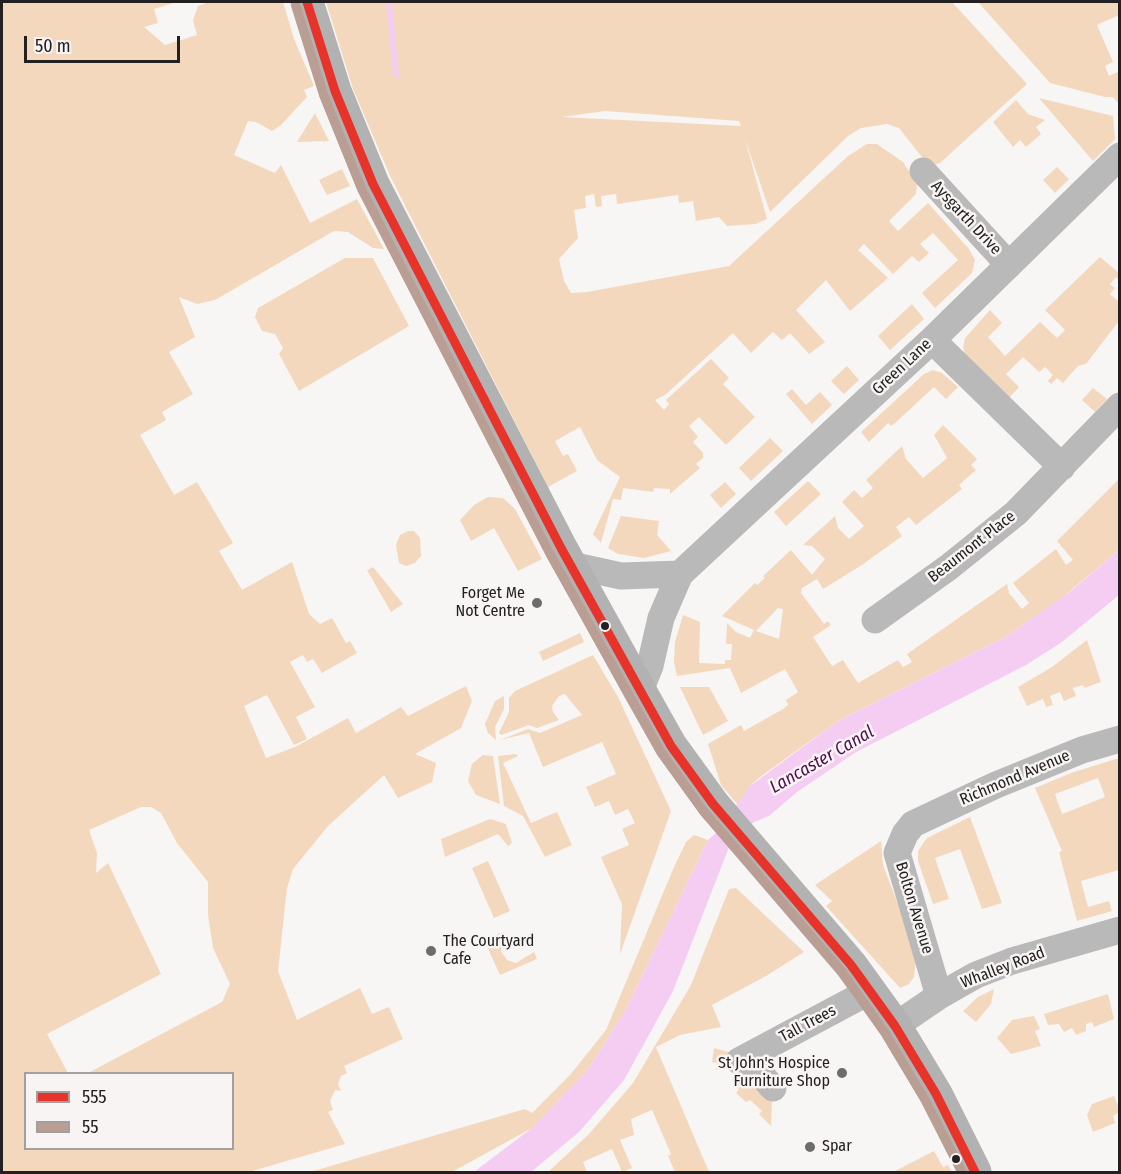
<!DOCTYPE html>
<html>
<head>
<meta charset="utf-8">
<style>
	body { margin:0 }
	#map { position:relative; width:1121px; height:1174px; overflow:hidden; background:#f8f5f5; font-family:"Fira Sans Condensed",sans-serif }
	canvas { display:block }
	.frame { position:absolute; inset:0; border:3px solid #222020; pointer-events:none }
	.legend { position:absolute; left:24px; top:1072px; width:210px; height:78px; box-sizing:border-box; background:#f9f4f4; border:2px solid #a39f9f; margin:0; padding:8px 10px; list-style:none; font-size:18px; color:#222020 }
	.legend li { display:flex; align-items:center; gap:12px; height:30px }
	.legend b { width:30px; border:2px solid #a39f9f }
	.scale { position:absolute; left:24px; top:36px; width:156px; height:27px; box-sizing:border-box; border:3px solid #222020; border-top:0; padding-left:8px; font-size:18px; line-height:21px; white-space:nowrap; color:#222020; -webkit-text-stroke:4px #f9f4f4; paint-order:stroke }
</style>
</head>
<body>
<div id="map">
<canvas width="1121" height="1174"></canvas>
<div class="frame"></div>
<ul class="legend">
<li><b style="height:8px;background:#e7332a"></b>555</li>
<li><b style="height:8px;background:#ba9d93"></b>55</li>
</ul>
<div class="scale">50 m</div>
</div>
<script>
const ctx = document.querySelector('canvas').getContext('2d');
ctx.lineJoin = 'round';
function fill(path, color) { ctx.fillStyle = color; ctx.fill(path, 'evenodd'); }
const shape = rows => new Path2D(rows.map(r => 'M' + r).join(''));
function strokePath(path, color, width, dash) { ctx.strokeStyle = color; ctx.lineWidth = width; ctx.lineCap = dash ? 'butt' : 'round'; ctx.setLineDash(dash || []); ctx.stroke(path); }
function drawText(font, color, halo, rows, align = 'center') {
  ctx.font = font + ' "Fira Sans Condensed",sans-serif'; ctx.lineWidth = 5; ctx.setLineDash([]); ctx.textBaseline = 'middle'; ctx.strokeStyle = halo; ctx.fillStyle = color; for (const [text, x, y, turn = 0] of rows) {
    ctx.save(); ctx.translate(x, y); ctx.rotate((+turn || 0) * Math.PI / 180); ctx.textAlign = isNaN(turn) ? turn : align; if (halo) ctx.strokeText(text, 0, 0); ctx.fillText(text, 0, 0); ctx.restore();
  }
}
fill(shape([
	[2,2,177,2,154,9,158,23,144,27,165,45,197,35,193,20,198,6,209,2,283,2,294,39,314,86,304,90,307,97,281,125,272,131,256,122,248,121,234,155,275,173,281,165,310,223,357,199,384,249,373,248,348,232,334,231,215,300,197,304,179,297,195,337,169,352,193,394,162,412,166,420,140,435,174,495,197,482,233,543,219,551,242,590,292,562,309,614,320,624,332,618,346,643,350,641,357,653,322,673,313,659,307,662,303,655,290,662,315,707,296,717,307,739,294,745,267,695,244,706,266,758,295,747,348,718,356,733,401,707,408,716,466,686,472,701,461,728,415,754,436,763,432,782,398,798,384,775,328,826,293,869,287,888,278,971,297,1020,360,988,372,1014,389,1007,403,1039,344,1066,347,1073,341,1076,338,1084,341,1091,335,1090,330,1101,333,1110,328,1112,345,1144,249,1172,2,1172],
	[141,807,151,807,161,813,177,843,208,882,208,915,213,948,230,984,222,1002,88,1073,232,1074,232,1148,26,1148,26,1074,68,1073,47,1034,161,974,108,863,96,873,97,853,89,830],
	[326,2,952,2,1027,84,940,163,929,166,899,128,887,124,861,128,848,136,770,212,745,139,767,219,756,224,727,226,719,217,696,221,693,201,679,203,678,195,617,204,616,194,601,196,602,206,596,207,594,194,585,196,586,208,574,210,578,238,559,259,564,281,571,293,587,292,729,266,848,156,867,144,877,144,903,162,917,184,916,194,889,221,898,231,928,203,969,249,975,260,972,273,935,308,922,293,958,260,933,233,920,244,929,253,919,262,912,256,893,274,864,244,858,250,888,278,850,311,826,280,796,310,825,342,809,354,790,333,782,340,773,332,751,353,733,333,665,395,655,400,664,410,669,404,666,400,711,359,729,378,723,384,755,417,726,445,699,417,689,426,698,437,693,442,703,453,703,458,696,464,700,468,670,494,670,489,654,488,653,492,623,488,621,500,613,499,601,543,593,534,620,477,597,460,580,427,555,441,563,456,568,454,577,471,548,487,391,178,353,89],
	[605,111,739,121,741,126,562,117],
	[978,2,1119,2,1119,15,1097,25,1113,62,1105,66,1109,76,1118,72,1119,76,1119,104,1113,97,1105,97,1050,83],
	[1039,98,1113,116,1115,139,1093,161],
	[1016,100,1028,114,1045,120,1036,127,1041,134,1026,147,1020,140,1013,147,993,122],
	[315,113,329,141,297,142,300,137],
	[1057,167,1069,179,1055,193,1043,180],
	[342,169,350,186,327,195,319,180],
	[1100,257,1119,273,1119,280,1116,277,1110,284,1115,288,1110,294,1119,302,1119,321,1086,364,1078,366,1063,383,1057,378,1051,384,1048,381,1053,375,1045,367,1039,372,1023,357,1006,374,1019,387,1009,398,965,354,963,347,965,338,990,310,1002,323,988,337,1005,356,1040,322,1057,338,1065,330,1045,310],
	[345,258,373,258,409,326,299,391,279,354,283,348,275,334,262,331,255,317,258,308],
	[912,304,924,319,890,350,878,336],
	[847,366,859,380,844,394,831,381],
	[933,370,942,373,958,387,946,399,934,387,895,423,891,426,888,423,869,442,861,432,924,374],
	[1093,388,1107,399,1095,412,1082,400],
	[792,389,806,405,820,392,832,405,812,424,786,394],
	[943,425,977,459,971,465,976,470,959,485,962,489,916,525,909,517,896,527,902,536,862,565,823,589,817,579,802,588,801,593,824,624,828,621,831,625,813,637,832,666,843,660,858,683,898,660,903,667,912,662,907,654,1007,584,1009,593,1022,609,1029,603,1013,583,1056,549,1066,565,1073,560,1057,541,1119,479,1119,550,1063,597,1007,636,838,721,760,777,750,786,738,805,721,785,708,744,741,725,744,731,783,709,788,705,786,700,798,692,785,669,741,693,730,668,677,676,674,663,675,642,683,615,700,622,699,663,725,664,725,660,731,660,732,644,726,644,727,623,736,632,750,638,754,630,722,616,755,583,757,585,765,578,763,576,791,550,812,575,825,559,812,546,803,545,835,516,838,528,849,539,864,526,842,502,854,490,862,498,873,488,866,480,902,446,906,459,923,478,940,464,947,458,934,435],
	[778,608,783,609,779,639,756,631],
	[770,438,783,451,751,481,739,468],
	[808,481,821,494,786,526,774,512],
	[725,482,736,494,721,508,710,495],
	[488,497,503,498,515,509,542,559,518,571,494,528,471,541,460,520,474,505],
	[621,516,659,521,657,535,671,551,644,558,618,554,608,548],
	[408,531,414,531,420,538,421,556,415,563,406,566,399,563,396,545,400,535],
	[373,567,403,604,391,612,367,570],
	[580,633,584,642,543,661,539,652],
	[1087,640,1101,682,1084,688,1083,685,1073,688,1076,696,1064,701,1060,692,1050,696,1053,705,1046,707,1043,699,1027,706,1018,687,1052,667],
	[593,655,618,697,671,811,620,954,622,904,601,857,629,845,622,829,635,823,628,809,615,815,609,801,595,807,586,787,616,774,602,742,543,767,529,733,500,740,528,729,540,733,582,715,565,694,559,696,552,706,553,712,559,720,537,728,529,725,501,735,499,733,509,712,509,698,515,691],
	[680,687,709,687,728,721,703,735],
	[504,696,504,709,495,727,496,740,488,733,485,724,495,701],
	[516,754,518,756,503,763,531,823,557,812,572,845,545,857,523,816,504,806,498,756],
	[483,755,493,756,500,804,476,795,468,781,472,764],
	[1119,758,1119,870,1081,881,1088,907,1109,901,1112,911,1077,921,1059,852,1062,851,1035,788,1071,773],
	[1098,778,1105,797,1062,814,1055,794],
	[970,817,1002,903,982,909,960,849,935,858,949,899,933,904,918,861,918,851,927,838],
	[490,819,506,824,512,843,508,846,498,834,445,857,441,839],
	[694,835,708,840,625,1011,587,1071,532,1128,452,1172,310,1172,525,1109,532,1113,570,1075,606,1030,674,867,686,842],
	[881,841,883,865,904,920,916,959,914,977,909,984,900,988,826,906,832,901,815,885],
	[488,861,510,911,494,918,472,868],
	[736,888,804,952,766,976,712,1005,721,1027,680,1035,656,1047,709,1172,675,1172,668,1156,671,1154,652,1110,631,1119,634,1135,620,1140,632,1168,622,1172,612,1149,583,1162,587,1172,548,1172,589,1134,633,1083,691,985,729,889],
	[500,933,504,936,501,951,507,960,516,963,534,952,537,959,500,975,484,940],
	[994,989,991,1004,976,1022,963,1011,978,997],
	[1108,994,1114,1019,1094,1027,1092,1022,1086,1024,1086,1031,1076,1035,1072,1028,1064,1032,1059,1024,1048,1025,1044,1014],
	[1034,1016,1040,1029,1035,1031,1041,1046,1011,1054,997,1038,1012,1020],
	[714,1048,732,1053,730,1064,716,1070,717,1063,712,1062],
	[745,1079,772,1101,771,1126,759,1114,762,1111,750,1100,746,1102,736,1093,739,1089,733,1084],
	[1114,1096,1120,1111,1113,1116,1115,1123,1093,1132,1087,1115,1092,1104],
	[934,1151,943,1167,948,1165,952,1172,893,1172]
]), '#f4d8bd');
fill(shape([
	[1119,550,1119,595,1062,642,1026,665,856,752,797,792,769,816,754,822,731,842,673,991,624,1080,579,1132,531,1172,474,1172,532,1128,587,1071,625,1011,708,840,718,831,750,786,838,721,1007,636,1071,591]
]), '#f5ccf2');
strokePath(shape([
	[389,2,396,75]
]), '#f5ccf2', 6);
strokePath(shape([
	[923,171,1009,265],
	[932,340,1062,467],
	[571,565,621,576,680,574],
	[875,620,949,567,1016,513,1120,406],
	[640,691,650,666,661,618,680,574,932,340,1120,156],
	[939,996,897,853,905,834,913,824,996,785,1082,750,1120,739],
	[895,1026,939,996,976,975,1012,961,1120,930],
	[746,1058,773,1088],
	[739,1061,870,991]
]), '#bab9b9', 27);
strokePath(shape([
	[307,2,335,91,373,184,561,548,640,691,671,746,713,804,851,965,895,1026,936,1094,975,1172]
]), '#b2b2b2', 33);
strokePath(shape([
	[307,2,335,91,373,184,561,548,671,746,713,804,851,965,895,1026,936,1094,975,1172]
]), '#e7332a', 9);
strokePath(shape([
	[296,6,324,96,362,190,550,554,661,752,704,812,842,972,885,1033,925,1100,962,1172]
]), '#ba9d93', 9);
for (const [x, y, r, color] of [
	[537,603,6,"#6d6b6b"],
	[605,626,5,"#222020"],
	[431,951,6,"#6d6b6b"],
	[842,1073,6,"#6d6b6b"],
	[810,1147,6,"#6d6b6b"],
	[956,1159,5,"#222020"]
]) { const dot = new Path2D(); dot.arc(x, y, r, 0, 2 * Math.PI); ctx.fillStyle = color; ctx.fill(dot); strokePath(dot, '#f9f4f4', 2); }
drawText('16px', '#222020', '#f9f4f4', [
	["Aysgarth Drive",966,218,47],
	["Green Lane",902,367,-43],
	["Beaumont Place",972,547,-38],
	["Richmond Avenue",1015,778,-23],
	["Bolton Avenue",914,908,73],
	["Whalley Road",1003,968,-21],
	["Tall Trees",808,1024,-28]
]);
drawText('16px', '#222020', '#f9f4f4', [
	["Forget Me",525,594],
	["Not Centre",525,612],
	["The Courtyard",443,942,"left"],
	["Cafe",443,960,"left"],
	["St John's Hospice",830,1064],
	["Furniture Shop",830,1082],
	["Spar",822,1147,"left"]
], 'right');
drawText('italic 18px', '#4e0c4f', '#f9f4f4', [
	["Lancaster Canal",822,760,-30]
]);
</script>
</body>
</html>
